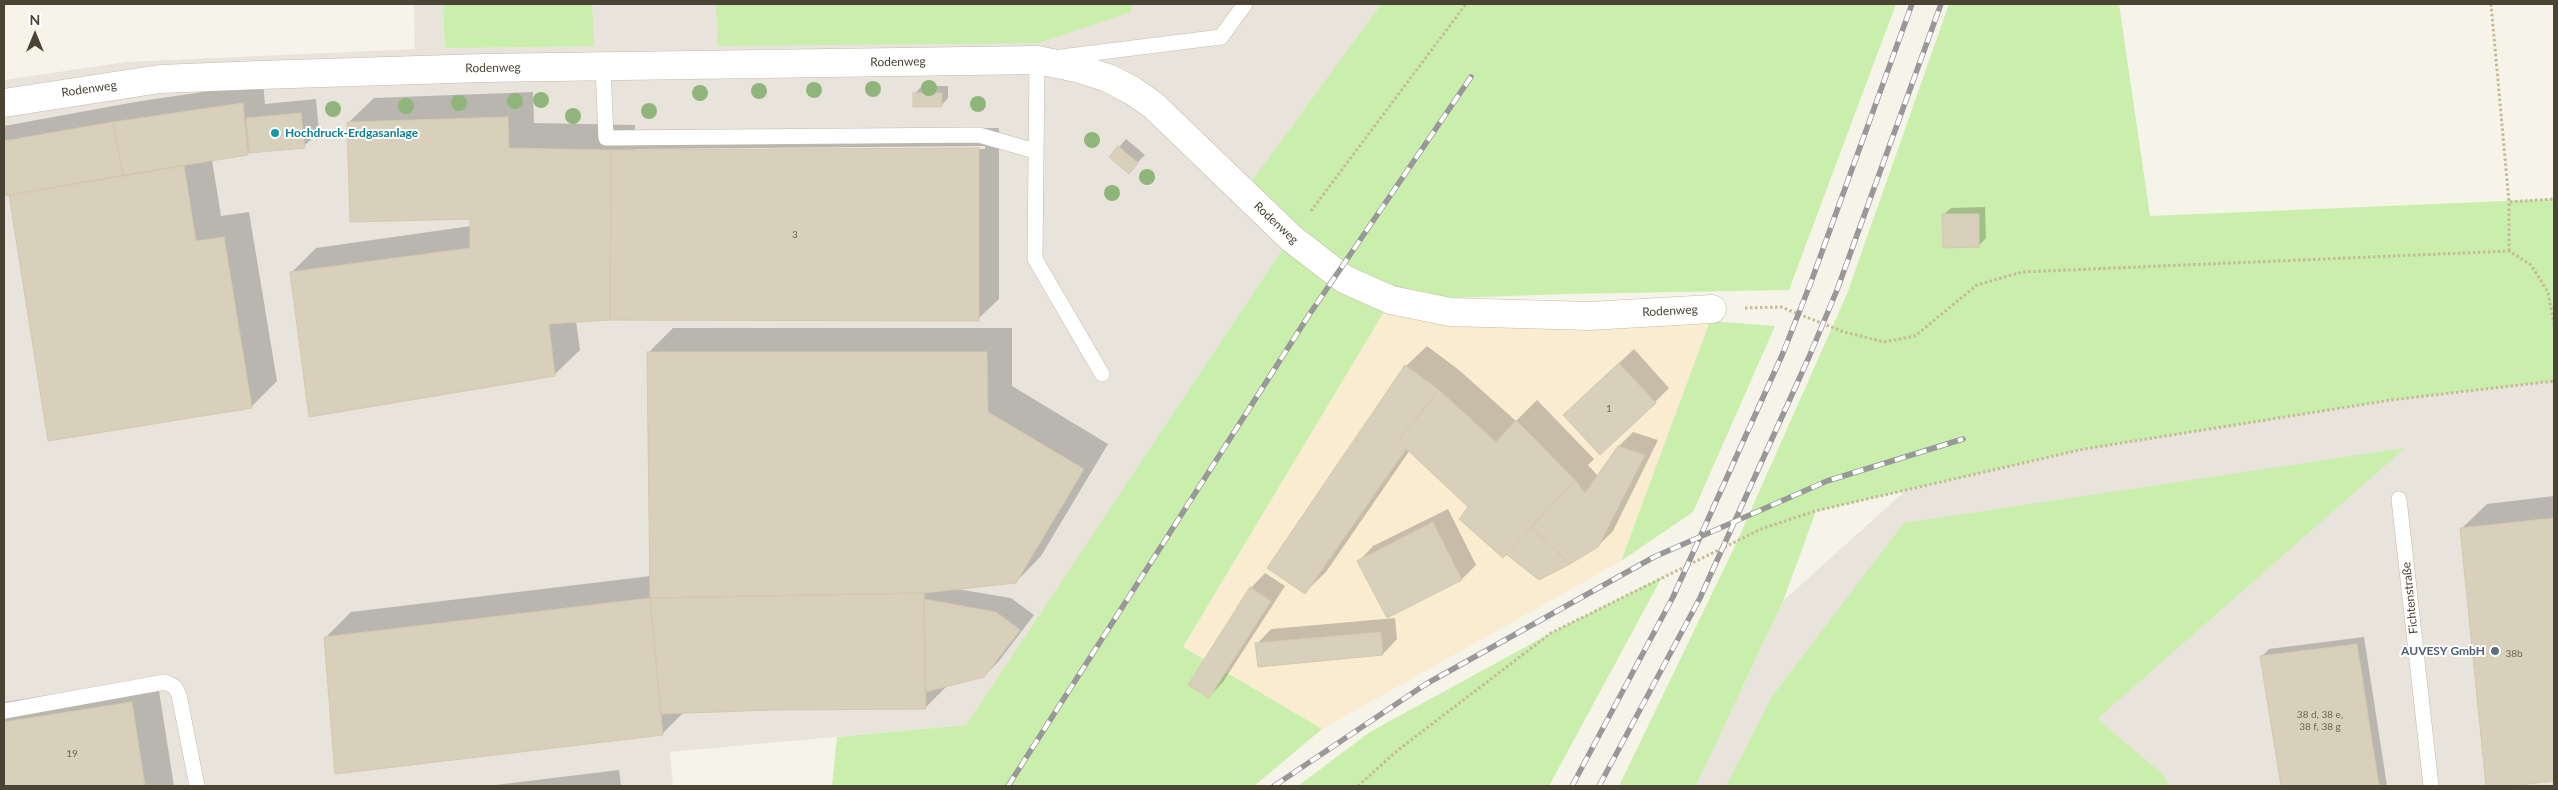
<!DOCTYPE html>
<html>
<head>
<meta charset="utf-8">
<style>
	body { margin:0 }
	#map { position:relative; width:2558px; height:790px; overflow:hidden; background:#f6f3e8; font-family:Lato,sans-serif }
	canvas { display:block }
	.frame { position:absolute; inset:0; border:5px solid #4a4435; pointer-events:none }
	.north { position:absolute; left:10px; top:10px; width:50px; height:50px; -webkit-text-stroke:4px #fff; paint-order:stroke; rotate:0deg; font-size:14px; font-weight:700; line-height:20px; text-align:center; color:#4a4435 }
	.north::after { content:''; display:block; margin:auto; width:18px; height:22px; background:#4a4435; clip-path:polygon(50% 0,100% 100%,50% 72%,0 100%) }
</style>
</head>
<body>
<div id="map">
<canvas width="2558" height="790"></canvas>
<div class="frame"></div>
<div class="north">N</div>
</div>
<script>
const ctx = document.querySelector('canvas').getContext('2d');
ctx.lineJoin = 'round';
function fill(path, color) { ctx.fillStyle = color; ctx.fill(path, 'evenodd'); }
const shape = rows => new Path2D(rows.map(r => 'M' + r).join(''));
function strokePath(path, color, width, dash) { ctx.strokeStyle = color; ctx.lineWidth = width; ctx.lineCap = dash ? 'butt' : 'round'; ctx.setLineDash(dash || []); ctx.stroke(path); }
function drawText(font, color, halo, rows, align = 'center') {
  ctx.font = font + ' Lato,sans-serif'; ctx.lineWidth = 4; ctx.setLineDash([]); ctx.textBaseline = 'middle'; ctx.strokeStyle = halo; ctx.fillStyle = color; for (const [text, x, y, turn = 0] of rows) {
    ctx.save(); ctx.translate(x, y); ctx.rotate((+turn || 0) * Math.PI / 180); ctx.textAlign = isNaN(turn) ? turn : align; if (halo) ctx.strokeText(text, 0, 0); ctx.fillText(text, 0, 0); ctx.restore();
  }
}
fill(shape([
	[1391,300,1710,321,1621,561,1322,729,1183,648]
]), '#f9ecd1');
fill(shape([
	[414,4,1381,4,1245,192,1291,238,966,725,670,752,673,786,4,786,4,80,126,62,415,49],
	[2554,381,2554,786,1696,786,1783,601,1905,491,2084,449,2391,400]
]), '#e8e4dc');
fill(shape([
	[443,4,592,4,594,46,445,48],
	[716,4,1131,4,1131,12,1038,43,718,46],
	[1381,4,1896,4,1789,290,1566,294,1391,300,1183,647,1322,729,1254,786,832,786,837,737,966,725,1290,238,1244,192],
	[1949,4,2119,4,2150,216,2554,199,2554,381,2391,400,2084,449,1816,511,1783,601,1696,786,1619,786,1735,546,1847,294],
	[1710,321,1775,326,1693,512,1621,561],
	[2405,448,2097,719,2161,773,2170,786,1726,786,1773,695,1904,523],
	[1662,577,1549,786,1298,786,1370,732,1551,633]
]), '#caeeac');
fill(shape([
	[263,83,265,104,316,99,319,132,304,146,250,151,247,154,212,160,221,216,249,212,277,381,251,407,10,193,4,194,4,126,135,102],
	[922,86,948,86,948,98,941,106,914,94],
	[533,92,534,123,635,125,635,130,999,128,999,299,978,319,610,319,576,321,580,350,554,375,291,273,316,248,471,226,471,217,348,123,374,98],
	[985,146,985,149,635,151,635,149],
	[1126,139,1145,155,1134,166,1111,157],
	[1985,207,1986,238,1979,245,1943,215,1951,208],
	[673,328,1012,328,1012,386,1108,444,1041,556,1016,582,957,589,1011,598,1034,615,999,661,984,676,948,685,925,708,771,708,684,712,662,734,326,637,351,612,651,576,648,353],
	[1427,346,1459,370,1516,421,1537,400,1594,459,1588,465,1598,476,1619,446,1633,432,1658,440,1613,531,1598,546,1470,507,1410,450,1326,572,1305,592,1406,366],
	[1634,349,1669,388,1655,402,1579,401],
	[2554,496,2554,779,2487,786,2461,529,2487,504],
	[1448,509,1476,565,1462,579,1359,561,1373,546],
	[1265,573,1285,586,1223,682,1209,697,1251,588],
	[1395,618,1397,639,1383,654,1257,644,1271,629],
	[2364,637,2387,786,2282,786,2262,656,2269,649],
	[157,678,174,786,4,786,4,702],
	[619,770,621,786,487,786]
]), '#0003');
const building = shape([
	[913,93,942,93,942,107,913,107,913,93],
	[243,103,248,155,123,175,113,122,243,103],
	[301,113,305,148,249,153,246,118,301,113],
	[508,117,509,148,611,150,610,320,549,324,555,376,309,417,290,272,470,248,470,219,350,222,347,122,508,117],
	[113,122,123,175,4,196,4,141,113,122],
	[1118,146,1138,163,1129,174,1109,157,1118,146],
	[979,148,979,321,610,320,611,150,979,148],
	[184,166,196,241,224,237,252,408,48,441,9,195,184,166],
	[1942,214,1979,214,1979,247,1943,248,1942,214],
	[647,352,987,352,988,412,1084,469,1016,583,924,593,650,598,647,352],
	[1619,363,1656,403,1600,455,1563,415,1619,363],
	[1405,365,1439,390,1398,441,1406,449,1305,594,1267,568,1405,365],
	[1439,390,1496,442,1516,420,1575,480,1503,558,1459,519,1468,507,1398,441,1439,390],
	[1618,446,1645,455,1598,547,1570,564,1531,527,1575,480,1585,493,1618,446],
	[2554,518,2554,781,2510,786,2486,786,2460,528,2554,518],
	[1433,522,1462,580,1387,618,1357,561,1433,522],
	[1531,527,1570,564,1539,580,1506,554,1531,527],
	[1250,587,1271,601,1209,698,1188,685,1250,587],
	[924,593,926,709,771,710,661,714,650,598,924,593],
	[650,598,663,735,335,774,324,637,650,598],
	[924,599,996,612,1020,630,984,677,925,692,924,599],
	[1381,632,1383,655,1258,667,1255,643,1381,632],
	[2357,644,2379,786,2281,786,2260,656,2357,644],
	[132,702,145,786,4,786,4,722,132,702]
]);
fill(building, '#d9d0bb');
strokePath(building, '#d4c9ae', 1);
const lane = shape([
	[603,67,606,138,979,135,1035,151],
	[1102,374,1035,259,1037,60,1221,37,1245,4],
	[2399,499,2431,786],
	[4,711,165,682,175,687,179,695,197,786]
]);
const street = shape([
	[4,103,160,79,260,75,483,68,1037,60,1077,68,1108,78,1133,91,1153,105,1291,238,1344,279,1391,300,1450,312,1589,316,1712,309]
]);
strokePath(lane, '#c2bca9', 16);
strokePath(street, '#c2bca9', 29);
strokePath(shape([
	[2491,4,2509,202],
	[1311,211,1466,4],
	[2509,251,2509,202,2554,199],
	[1745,308,1781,307,1844,332,1884,342,1915,336,1977,285,2022,272,2509,251,2531,265,2548,292,2554,324],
	[1358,786,1398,750,1551,633,1761,529,1815,511,2084,449,2391,400,2554,381]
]), '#c6ba98', 3, [2.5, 2.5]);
strokePath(lane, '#fff', 15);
strokePath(street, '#fff', 28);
const rail = shape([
	[1008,786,1309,315,1471,77],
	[1274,786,1426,684,1654,557,1827,481,1963,439],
	[1572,786,1673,597,1783,353,1811,282,1912,4],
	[1599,786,1700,598,1809,357,1837,290,1941,4]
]);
strokePath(rail, '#989898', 5.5);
strokePath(rail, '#fff', 4, [11]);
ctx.fillStyle = '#90b57b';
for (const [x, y] of [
	[929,88],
	[873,89],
	[814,90],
	[759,91],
	[700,93],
	[541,100],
	[515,101],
	[459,103],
	[978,104],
	[406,106],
	[333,109],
	[649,111],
	[573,116],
	[1092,140],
	[1147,177],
	[1112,193]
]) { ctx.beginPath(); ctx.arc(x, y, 8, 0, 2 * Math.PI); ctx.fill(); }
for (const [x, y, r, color] of [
	[275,133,5,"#0f9aa8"],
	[2495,651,5,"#5c6f8a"]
]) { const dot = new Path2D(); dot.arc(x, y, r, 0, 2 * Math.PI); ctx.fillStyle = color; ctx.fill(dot); strokePath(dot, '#fff', 2); }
drawText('10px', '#6e6756', null, [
	["3",795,235],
	["1",1609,409],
	["38b",2514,654],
	["38 d, 38 e,",2320,715],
	["38 f, 38 g",2320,727],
	["19",72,754]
]);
drawText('12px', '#4a4435', '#fff', [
	["Rodenweg",898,62,-1],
	["Rodenweg",493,68,-1],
	["Rodenweg",89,89,-8],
	["Rodenweg",1276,223,43],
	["Rodenweg",1670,311,-3],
	["Fichtenstraße",2410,598,-96]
]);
drawText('bold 12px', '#0d838f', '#fff', [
	["Hochdruck-Erdgasanlage",285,133]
], 'left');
drawText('bold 12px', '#4e5e75', '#fff', [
	["AUVESY GmbH",2485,651]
], 'right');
</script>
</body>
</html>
